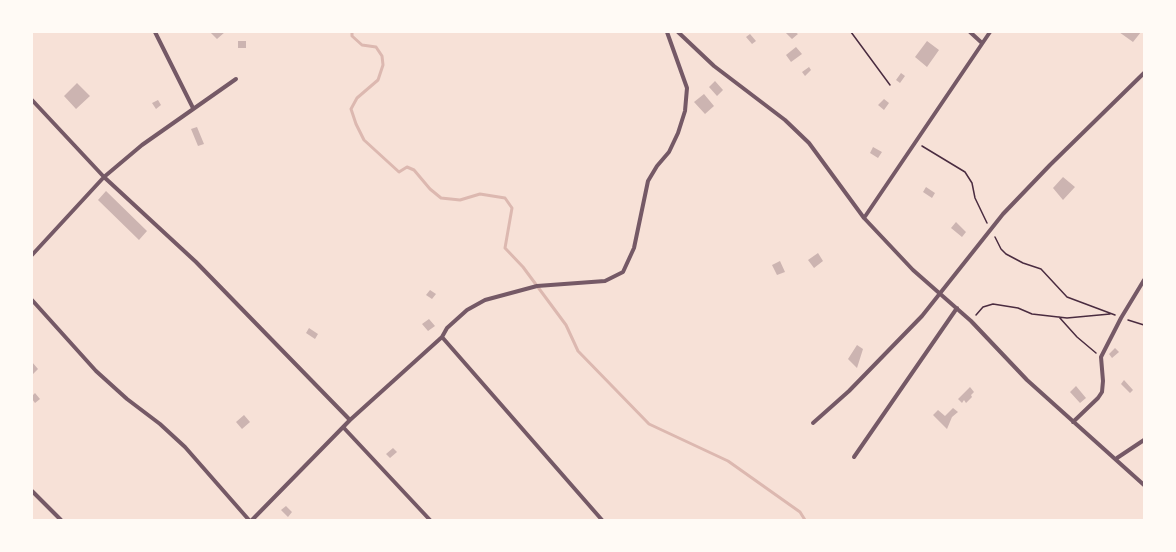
<!DOCTYPE html>
<html>
<head>
<meta charset="utf-8">
<style>
	body { margin:0 }
	#map { position:relative; width:1176px; height:552px; overflow:hidden; background:#f7e1d7; font-family:"Titillium Web",sans-serif }
	canvas { display:block }
	.frame { position:absolute; inset:0; border:33px solid #fffaf5; pointer-events:none }
</style>
</head>
<body>
<div id="map">
<canvas width="1176" height="552"></canvas>
<div class="frame"></div>
</div>
<script>
const ctx = document.querySelector('canvas').getContext('2d');
ctx.lineJoin = 'round';
const shape = rows => new Path2D(rows.map(r => 'M' + r).join(''));
function strokePath(path, color, width, dash) { ctx.strokeStyle = color; ctx.lineWidth = width; ctx.lineCap = dash ? 'butt' : 'round'; ctx.setLineDash(dash || []); ctx.stroke(path); }
function fill(path, color) { ctx.fillStyle = color; ctx.fill(path, 'evenodd'); }
strokePath(shape([
	[352,32,352,36,362,45,376,47,382,56,383,65,378,80,357,98,351,109,356,124,364,140,399,172,407,167,414,170,430,189,441,198,460,200,480,194,505,198,512,208,505,248,523,267,566,325,578,351,649,424,728,461,800,512,805,520]
]), '#dcb8b0', 3);
fill(shape([
	[210,32,225,32,217,39],
	[785,32,795,32,798,34,792,39],
	[1119,32,1141,32,1133,42],
	[750,34,756,41,752,44,746,37],
	[238,41,246,41,246,48,238,48],
	[927,41,939,50,927,67,915,57],
	[796,47,802,54,791,62,786,55],
	[809,67,811,70,805,76,802,72],
	[901,73,905,76,900,83,896,80],
	[715,81,723,90,717,96,709,87],
	[77,83,90,96,76,109,64,96],
	[704,94,714,106,705,114,694,102],
	[884,99,889,103,884,110,878,105],
	[158,100,161,105,156,109,152,103],
	[197,127,204,144,198,146,191,129],
	[873,147,882,152,878,158,870,153],
	[1063,177,1075,187,1063,200,1053,188],
	[926,187,935,193,932,198,923,192],
	[106,191,147,231,139,240,98,200],
	[956,222,966,232,962,237,951,228],
	[818,253,823,261,814,268,808,260],
	[780,261,785,272,777,275,772,265],
	[430,290,436,294,432,299,426,295],
	[429,319,435,326,428,331,422,324],
	[309,328,318,334,315,339,306,333],
	[857,345,863,349,857,368,848,359],
	[1115,348,1119,352,1112,358,1109,354],
	[32,362,38,369,32,375],
	[1124,380,1133,390,1130,393,1121,384],
	[1076,386,1086,398,1080,403,1070,392],
	[970,387,974,392,971,395,972,397,966,403,964,400,962,403,958,399],
	[35,393,40,399,35,403,32,399,32,396],
	[953,408,958,412,952,417,947,429,933,415,938,410,945,416],
	[244,415,250,422,242,429,236,422],
	[393,448,397,452,390,458,386,454],
	[286,506,292,512,288,517,281,510]
]), '#ccb4b1');
strokePath(shape([
	[851,32,890,85],
	[922,146,965,172,972,183,975,198,987,223],
	[995,237,1001,249,1006,254,1023,263,1041,269,1067,297,1115,315],
	[976,315,983,307,993,304,1018,308,1032,314,1067,318,1110,314],
	[1059,317,1077,337,1096,353],
	[1128,320,1144,325]
]), '#4a2c40', 1.5);
strokePath(shape([
	[155,32,193,108],
	[678,32,714,66,785,120,809,143,864,218,913,270,971,321,1027,380,1144,485],
	[970,32,982,43],
	[32,100,104,177,196,262,350,420],
	[864,218,990,32],
	[32,255,104,177,142,145,236,79],
	[32,300,96,371,127,399,160,424,185,447,249,520],
	[442,337,602,520],
	[1073,422,1098,398,1102,392,1103,381,1101,357,1121,318,1144,280],
	[813,423,849,391,922,316,1003,214,1050,165,1144,73],
	[343,427,430,520],
	[854,457,957,308],
	[1117,458,1144,440],
	[32,491,61,520],
	[252,520,350,420,442,337,447,328,467,310,485,300,537,286,605,281,623,272,634,248,648,181,657,166,669,152,678,133,685,111,687,88,667,32]
]), '#755966', 4);
</script>
</body>
</html>
